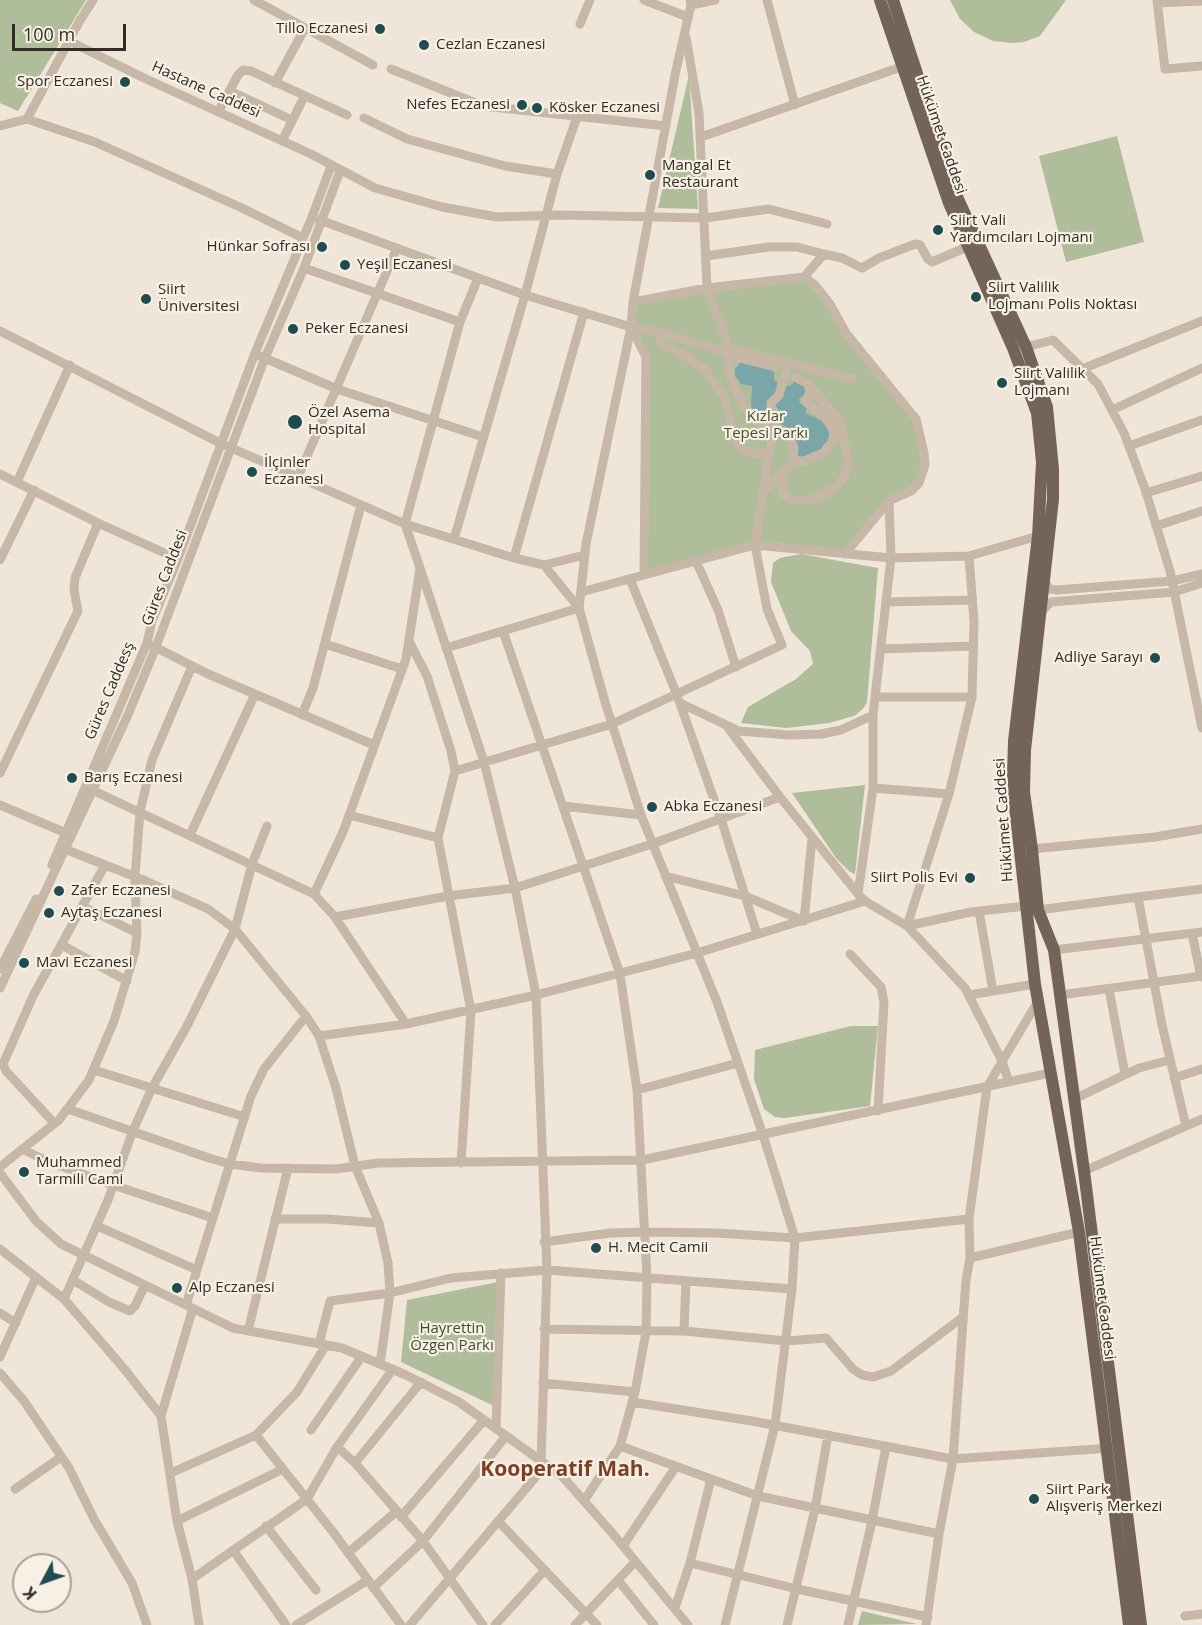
<!DOCTYPE html>
<html>
<head>
<meta charset="utf-8">
<style>
	body { margin:0 }
	#map { position:relative; width:1202px; height:1625px; overflow:hidden; background:#efe6d9; font-family:"Open Sans",sans-serif }
	canvas { display:block }
	.north { position:absolute; left:12px; top:1553px; width:60px; height:60px; box-sizing:border-box; background:#f7f0e5; border:2px solid #a9a199; border-radius:50%; rotate:229deg; font-size:16px; font-weight:700; line-height:24px; text-align:center; color:#332b26 }
	.north::after { content:''; display:block; margin:auto; width:21px; height:27px; background:#1f4b51; clip-path:polygon(50% 0,100% 100%,50% 72%,0 100%) }
	.scale { position:absolute; left:12px; top:24px; width:114px; height:27px; box-sizing:border-box; border:3px solid #332b26; border-top:0; padding-left:8px; font-size:18px; line-height:21px; white-space:nowrap; color:#332b26; -webkit-text-stroke:4px #f7f0e5; paint-order:stroke }
</style>
</head>
<body>
<div id="map">
<canvas width="1202" height="1625"></canvas>
<div class="north">K</div>
<div class="scale">100 m</div>
</div>
<script>
const ctx = document.querySelector('canvas').getContext('2d');
ctx.lineJoin = 'round';
function fill(path, color) { ctx.fillStyle = color; ctx.fill(path, 'evenodd'); }
const shape = rows => new Path2D(rows.map(r => 'M' + r).join(''));
function strokePath(path, color, width, dash) { ctx.strokeStyle = color; ctx.lineWidth = width; ctx.lineCap = dash ? 'butt' : 'round'; ctx.setLineDash(dash || []); ctx.stroke(path); }
function drawText(font, color, halo, rows, align = 'center') {
  ctx.font = font + ' "Open Sans",sans-serif'; ctx.lineWidth = 4.5; ctx.setLineDash([]); ctx.textBaseline = 'middle'; ctx.strokeStyle = halo; ctx.fillStyle = color; for (const [text, x, y, turn = 0] of rows) {
    ctx.save(); ctx.translate(x, y); ctx.rotate((+turn || 0) * Math.PI / 180); ctx.textAlign = isNaN(turn) ? turn : align; if (halo) ctx.strokeText(text, 0, 0); ctx.fillText(text, 0, 0); ctx.restore();
  }
}
fill(shape([
	[0,0,86,0,18,111,0,103],
	[950,0,1066,0,1040,36,1024,42,1011,43,993,41,974,32,960,19],
	[689,75,698,209,658,208],
	[1117,136,1144,242,1066,262,1039,156],
	[804,277,916,419,924,453,919,483,888,501,845,554,755,545,644,575,646,357,631,327,633,302],
	[801,554,878,568,867,702,863,709,854,716,829,723,786,728,741,723,748,707,796,679,813,664,810,651,791,631,771,582,773,563,780,558],
	[865,785,855,874,850,872,836,858,792,793],
	[851,1026,878,1026,870,1106,785,1118,775,1117,764,1109,754,1079,755,1050],
	[498,1282,494,1406,401,1362,407,1300],
	[862,1611,917,1624,858,1625]
]), '#afbd9a');
fill(shape([
	[741,362,774,370,774,380,783,387,791,385,796,380,806,387,805,394,799,399,800,403,808,407,805,413,825,422,830,430,828,441,821,450,810,457,798,457,797,445,793,432,781,424,759,418,752,411,751,406,752,386,741,384,735,376,735,369]
]), '#7aa6aa');
strokePath(shape([
	[254,0,373,65],
	[644,0,688,17],
	[690,0,691,5,676,70,633,302,631,327,586,544,579,608,605,702,641,815,717,1002,763,1135,795,1238,792,1289,775,1425,725,1625],
	[767,0,795,105],
	[1157,0,1165,69,1202,66],
	[1157,3,1202,1],
	[691,5,715,0],
	[580,24,590,0],
	[686,37,699,113,707,288,729,348,852,379],
	[69,41,146,79,311,154,375,188,442,207,497,217,560,215,705,218,769,209,827,224],
	[391,69,483,106,666,126],
	[275,83,305,28],
	[230,91,292,120],
	[218,112,238,75,243,70,251,71,347,115],
	[364,118,407,139,505,166,557,174],
	[27,119,79,22,93,0],
	[0,126,27,119,95,142,242,208,303,238],
	[701,137,901,67],
	[282,141,304,97],
	[317,219,525,295,631,327,660,333,661,344,683,354,704,369,723,395,737,442,742,449,751,453,769,453],
	[824,254,842,258,862,268,879,258,915,244,920,245,928,259,932,262,967,247],
	[706,256,769,247,797,247,824,254,804,277],
	[304,268,460,322],
	[633,302,707,288,804,277,815,285,830,304,846,333,916,419,924,453,925,465,919,483,911,491,889,501,845,554],
	[631,327,646,357,644,575],
	[0,331,220,443,405,524,514,558,544,565,585,555],
	[660,333,729,352],
	[1026,347,1053,340,1098,384,1124,433,1145,489,1170,571,1202,728],
	[260,356,337,389,483,437],
	[775,367,728,355,730,376,743,405,758,422,786,432,790,438,794,448,793,457,797,461,804,461,823,453,832,442,834,435,832,427,824,417,806,402,810,392,808,384,795,377],
	[1082,369,1202,321],
	[808,384,840,421,834,419],
	[1112,410,1202,368],
	[1129,446,1202,420],
	[784,472,782,482,784,494,791,500,812,500,834,489,843,479,849,465,840,421],
	[0,474,98,523,178,559],
	[298,477,397,248],
	[17,482,70,365],
	[763,491,796,460],
	[1146,493,1202,476],
	[1156,526,1202,511],
	[454,539,525,295,557,174,577,117],
	[969,556,1038,536],
	[514,558,584,312],
	[0,560,34,490],
	[696,561,718,610,736,667],
	[544,565,579,608],
	[420,568,484,762,515,888,536,995,547,1270,541,1461],
	[630,579,677,695,722,822,757,934],
	[1044,582,1050,589,1057,590,1172,581,1202,574],
	[581,592,755,545,891,558,873,715,873,788,858,894],
	[886,602,972,600],
	[1040,613,1051,602,1174,592,1202,583],
	[503,631,620,974,637,1090,647,1278,646,1332,635,1392,620,1446,584,1501],
	[410,643,427,676,451,751,455,771,438,838,471,1011,461,1163],
	[149,644,208,674,374,745],
	[325,644,402,669],
	[446,648,579,608],
	[881,649,973,646],
	[875,697,972,697,974,622,969,556,891,558,889,501],
	[972,697,949,794,907,926,971,912,1026,906],
	[680,703,739,731,789,735,821,734,841,730,873,715],
	[302,715,313,688,361,505],
	[726,725,780,797,858,894,865,901,907,926,965,988,1002,1061,1009,1082],
	[455,771,612,724,782,645,767,609,755,545,773,427,777,416,771,407,771,403,779,395,788,363],
	[0,773,78,611,74,590,75,578,98,523],
	[873,788,949,794],
	[94,791,314,894,335,917,406,1024],
	[0,805,66,833],
	[563,806,641,815],
	[349,815,438,838],
	[190,835,255,694],
	[62,848,146,881,208,909,235,929,306,1016,319,1036,336,1088,355,1166,379,1223,388,1263,390,1293,380,1364],
	[1032,849,1155,837,1202,829],
	[52,865,147,643,152,621,178,559,255,353,312,217,331,166],
	[665,876,745,896,804,921],
	[314,894,343,832,406,659,420,568,405,524,460,322,478,278],
	[1138,897,1202,889],
	[82,906,137,933],
	[1038,910,1138,897,1162,1025,1186,1126],
	[979,911,993,991],
	[335,917,448,896,515,888,649,845,780,797],
	[804,921,812,838],
	[1192,933,1201,977],
	[62,945,127,981],
	[1054,950,1202,932],
	[850,954,881,987,884,1002,878,1111],
	[0,969,36,899],
	[0,988,127,717,154,652,265,358,304,268,340,171],
	[1109,989,1125,1074],
	[969,995,1035,984],
	[1060,995,1202,976],
	[319,1036,406,1024,536,995,697,953,865,901],
	[94,1070,245,1117],
	[1174,1078,1202,1069],
	[637,1090,738,1063],
	[1074,1099,1139,1068,1170,1060],
	[68,1109,209,1158,230,1164,261,1168,336,1169,378,1163,642,1160,1050,1073],
	[54,1123,6,1071,3,1064,33,996,105,865],
	[22,1149,47,1161,113,1185,213,1218],
	[0,1167,59,1120,89,1080,114,1021,135,952,137,933,135,877,140,812,152,760,192,666],
	[1084,1171,1202,1119],
	[0,1173,36,1221,61,1244,233,1328,342,1348,406,1375,459,1402,562,1476,613,1534,688,1625],
	[275,1219,328,1219,379,1223],
	[97,1226,197,1270],
	[544,1242,610,1233,645,1232,716,1233,795,1238,969,1219],
	[0,1249,64,1299,126,1371,161,1416],
	[970,1258,1079,1232],
	[73,1280,109,1302,130,1311,135,1306,145,1285],
	[64,1299,108,1200,132,1133,152,1088,187,1026,235,929,252,864,267,826],
	[186,1305,251,1096,264,1069,306,1016],
	[193,1308,161,1416,177,1521,192,1579,199,1625],
	[0,1313,16,1323],
	[544,1329,684,1331,786,1341,826,1338,853,1369,862,1375,873,1377,891,1371,963,1317],
	[248,1331,288,1168],
	[684,1331,686,1281],
	[319,1344,330,1301,390,1293,451,1278,547,1270,792,1289],
	[0,1357,36,1277],
	[0,1373,24,1401,69,1468,94,1519,132,1583,147,1625],
	[543,1383,635,1392],
	[632,1402,752,1421,953,1459,1110,1448],
	[496,1429,501,1273],
	[311,1430,362,1356],
	[256,1435,333,1532,401,1625],
	[620,1446,758,1496,939,1534],
	[337,1447,355,1463,423,1541,483,1625],
	[355,1463,421,1382],
	[171,1473,256,1435,297,1392,326,1345],
	[15,1489,61,1457],
	[401,1517,484,1420],
	[177,1521,283,1469],
	[498,1521,597,1625],
	[266,1526,316,1590],
	[623,1546,675,1468],
	[233,1550,286,1625],
	[348,1553,397,1511],
	[690,1563,797,1589,928,1617],
	[192,1579,307,1499,337,1447,393,1369],
	[618,1580,654,1625],
	[373,1588,423,1541,506,1436],
	[675,1608,690,1563,711,1479],
	[1185,1616,1202,1614],
	[296,1625,368,1580],
	[410,1625,546,1465],
	[495,1625,545,1570],
	[575,1625,635,1562],
	[787,1625,815,1509,828,1435],
	[848,1625,872,1521,886,1446],
	[926,1625,939,1534,953,1459,966,1280,970,1258,969,1219,987,1087,1038,1001]
]), '#c6b7a6', 9);
strokePath(shape([
	[880,0,949,203,1013,348,1037,413,1042,462,1038,536,1014,741,1013,775,1015,807,1035,984,1079,1232,1129,1625],
	[893,0,958,199,1026,347,1047,407,1053,469,1053,499,1025,750,1024,792,1032,849,1038,910,1054,950,1084,1171,1141,1625]
]), '#746358', 12);
for (const [x, y, r, color] of [
	[380,29,6,"#1f4b51"],
	[424,45,6,"#1f4b51"],
	[125,82,6,"#1f4b51"],
	[522,105,6,"#1f4b51"],
	[537,108,6,"#1f4b51"],
	[650,175,6,"#1f4b51"],
	[938,230,6,"#1f4b51"],
	[322,247,6,"#1f4b51"],
	[345,265,6,"#1f4b51"],
	[976,297,6,"#1f4b51"],
	[146,299,6,"#1f4b51"],
	[293,329,6,"#1f4b51"],
	[1002,383,6,"#1f4b51"],
	[295,422,8,"#1f4b51"],
	[252,472,6,"#1f4b51"],
	[1155,658,6,"#1f4b51"],
	[72,778,6,"#1f4b51"],
	[652,807,6,"#1f4b51"],
	[970,878,6,"#1f4b51"],
	[59,891,6,"#1f4b51"],
	[49,913,6,"#1f4b51"],
	[24,963,6,"#1f4b51"],
	[24,1172,6,"#1f4b51"],
	[596,1248,6,"#1f4b51"],
	[177,1288,6,"#1f4b51"],
	[1034,1499,6,"#1f4b51"]
]) { const dot = new Path2D(); dot.arc(x, y, r, 0, 2 * Math.PI); ctx.fillStyle = color; ctx.fill(dot); strokePath(dot, '#f7f0e5', 2); }
drawText('15px', '#332b26', '#f7f0e5', [
	["Tillo Eczanesi",368,29,"right"],
	["Cezlan Eczanesi",436,45],
	["Spor Eczanesi",113,82,"right"],
	["Nefes Eczanesi",510,105,"right"],
	["Kösker Eczanesi",549,108],
	["Mangal Et",662,166],
	["Restaurant",662,183],
	["Siirt Vali",950,221],
	["Yardımcıları Lojmanı",950,238],
	["Hünkar Sofrası",310,247,"right"],
	["Yeşil Eczanesi",357,265],
	["Siirt Valilik",988,288],
	["Lojmanı Polis Noktası",988,305],
	["Siirt",158,290],
	["Üniversitesi",158,307],
	["Peker Eczanesi",305,329],
	["Siirt Valilik",1014,374],
	["Lojmanı",1014,391],
	["Özel Asema",308,413],
	["Hospital",308,430],
	["İlçinler",264,463],
	["Eczanesi",264,480],
	["Adliye Sarayı",1143,658,"right"],
	["Barış Eczanesi",84,778],
	["Abka Eczanesi",664,807],
	["Siirt Polis Evi",958,878,"right"],
	["Zafer Eczanesi",71,891],
	["Aytaş Eczanesi",61,913],
	["Mavi Eczanesi",36,963],
	["Muhammed",36,1163],
	["Tarmili Cami",36,1180],
	["H. Mecit Camii",608,1248],
	["Alp Eczanesi",189,1288],
	["Siirt Park",1046,1490],
	["Alışveriş Merkezi",1046,1507]
], 'left');
drawText('15px', '#332b26', '#f7f0e5', [
	["Hastane Caddesi",206,90,24],
	["Hükümet Caddesi",941,135,71],
	["Güres Caddesi",165,578,-69],
	["Güres Caddesş",110,691,-67],
	["Hükümet Caddesi",1004,820,-94],
	["Hükümet Caddesi",1102,1298,83]
]);
drawText('15px', '#404f2c', '#f7f0e5', [
	["Kızlar",766,417],
	["Tepesi Parkı",766,434],
	["Hayrettin",452,1329],
	["Özgen Parkı",452,1346]
]);
drawText('bold 21px', '#7d3f25', '#f7f0e5', [
	["Kooperatif Mah.",565,1470]
]);
</script>
</body>
</html>
